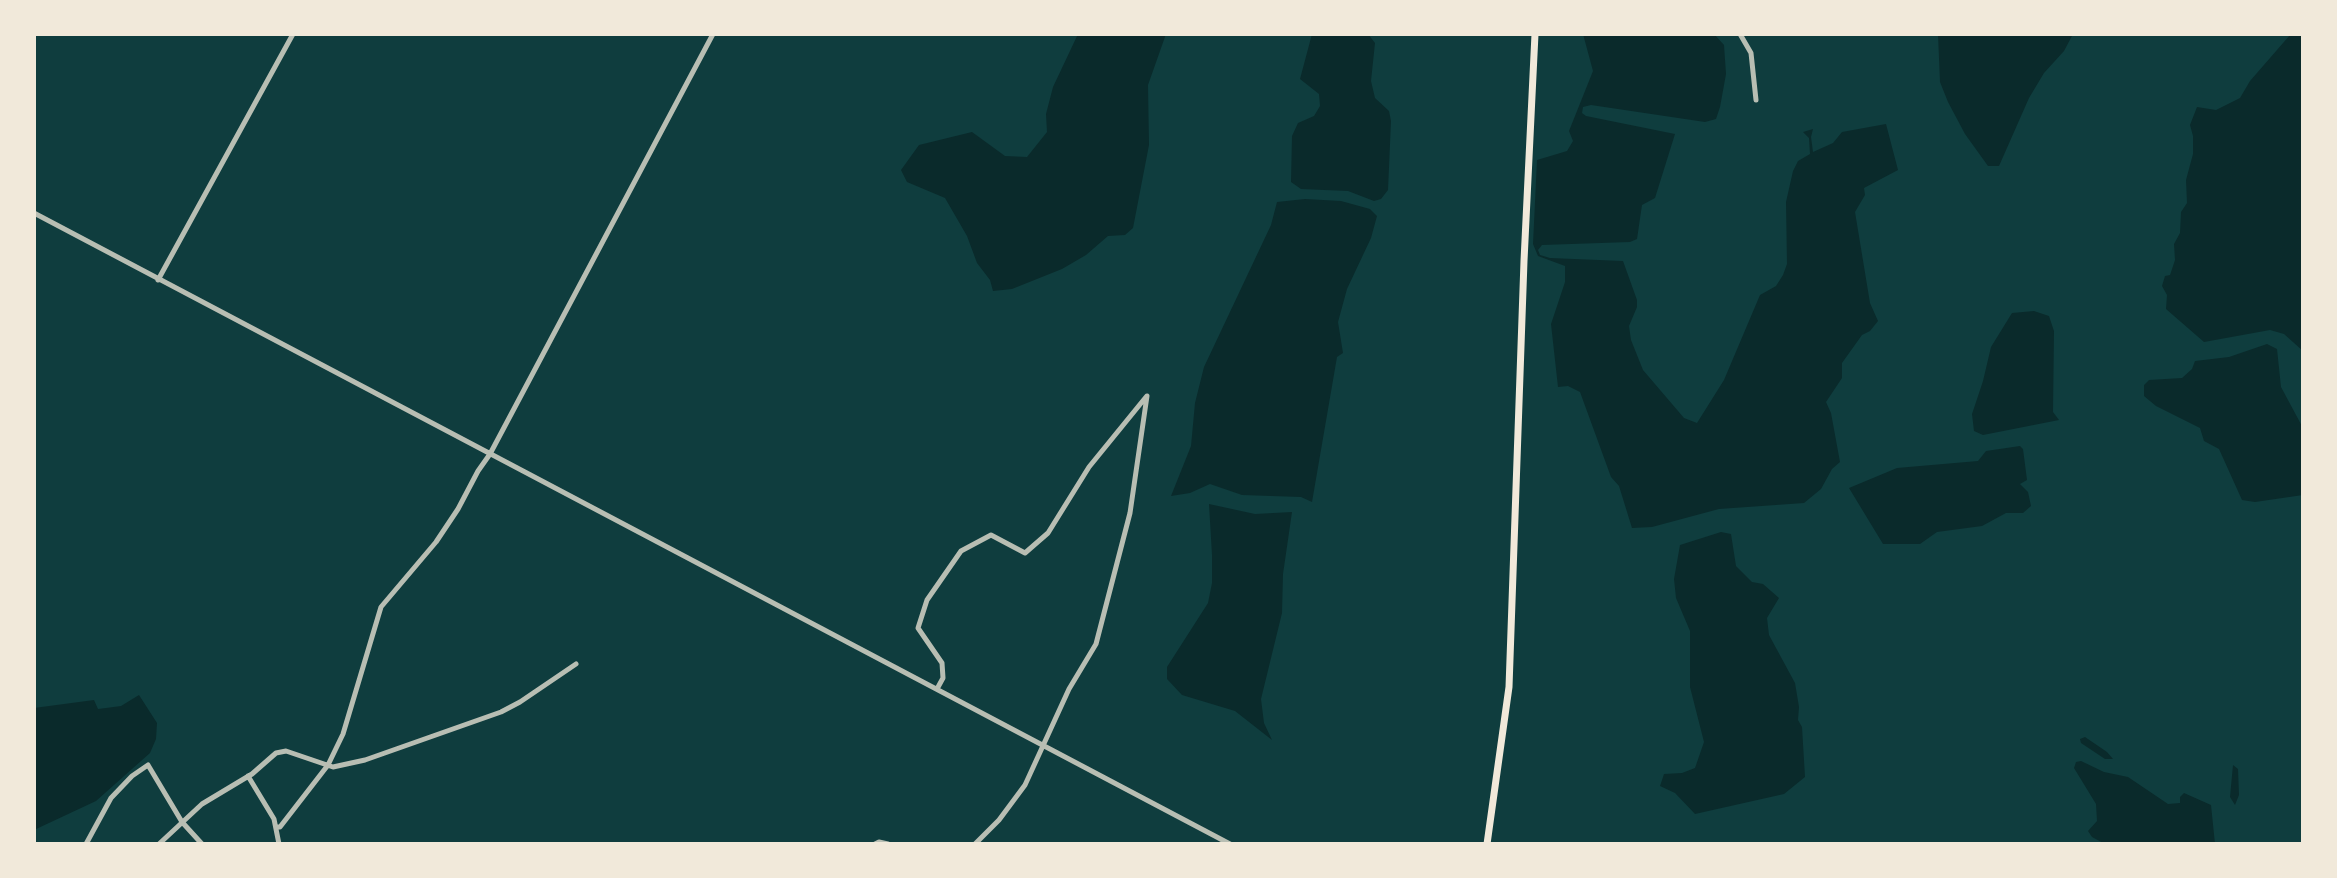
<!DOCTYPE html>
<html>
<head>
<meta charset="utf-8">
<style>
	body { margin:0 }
	#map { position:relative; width:2337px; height:878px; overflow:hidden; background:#0f3d3e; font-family:"Varela Round",sans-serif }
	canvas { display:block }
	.frame { position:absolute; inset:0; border:36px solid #f1e9da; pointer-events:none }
</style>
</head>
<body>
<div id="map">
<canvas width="2337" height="878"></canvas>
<div class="frame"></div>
</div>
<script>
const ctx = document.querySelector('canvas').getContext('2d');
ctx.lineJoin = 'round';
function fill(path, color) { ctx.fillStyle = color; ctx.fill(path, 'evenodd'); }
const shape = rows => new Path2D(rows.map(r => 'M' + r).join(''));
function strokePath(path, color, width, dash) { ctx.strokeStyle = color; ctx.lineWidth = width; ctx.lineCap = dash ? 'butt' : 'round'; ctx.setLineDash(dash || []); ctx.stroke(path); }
fill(shape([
	[1078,34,1166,34,1148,85,1149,145,1133,228,1125,235,1108,236,1086,255,1062,269,1012,289,993,291,990,280,977,263,967,236,945,198,907,182,901,170,919,145,972,132,1005,156,1027,157,1047,132,1046,114,1053,87],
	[1312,34,1368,34,1375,43,1371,81,1375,98,1389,111,1391,121,1388,190,1381,199,1374,201,1348,191,1301,189,1291,182,1292,136,1298,123,1314,116,1320,106,1319,94,1300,79],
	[1583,34,1714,34,1724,45,1726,74,1720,107,1716,119,1705,122,1591,105,1583,107,1582,113,1586,116,1675,134,1655,198,1642,205,1637,239,1630,242,1542,245,1538,250,1540,255,1550,258,1623,261,1637,300,1637,307,1629,326,1631,340,1643,370,1684,418,1697,423,1724,380,1760,295,1776,286,1783,275,1787,264,1786,202,1793,171,1798,161,1810,154,1809,138,1803,132,1813,129,1811,137,1813,152,1833,143,1842,132,1886,124,1898,170,1864,188,1865,195,1855,212,1870,303,1878,321,1870,331,1862,335,1842,363,1842,378,1826,402,1831,413,1840,462,1832,469,1821,489,1804,503,1719,509,1652,527,1632,528,1619,486,1611,477,1580,392,1568,386,1558,387,1551,324,1565,282,1565,266,1538,256,1533,244,1537,160,1567,151,1573,141,1569,131,1593,71],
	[1938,34,2073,34,2064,51,2044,73,2029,98,1999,166,1988,166,1965,134,1948,102,1940,82],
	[2303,34,2303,351,2284,334,2270,330,2204,342,2166,309,2167,295,2162,286,2165,276,2170,275,2175,260,2174,244,2180,233,2181,212,2187,203,2186,180,2193,154,2193,136,2190,125,2197,107,2216,110,2240,98,2250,81,2290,35],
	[1305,199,1341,201,1370,209,1377,216,1371,238,1347,289,1338,322,1343,353,1337,357,1312,502,1301,497,1242,495,1210,484,1190,493,1171,496,1191,446,1195,403,1204,367,1271,225,1277,202],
	[2034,311,2049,316,2054,331,2053,412,2059,420,1983,435,1974,431,1972,414,1983,381,1991,347,2012,313],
	[2267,344,2277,349,2281,387,2303,428,2303,495,2255,502,2242,500,2219,449,2204,441,2200,428,2156,406,2144,396,2144,385,2149,380,2182,378,2192,369,2195,361,2229,357],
	[2020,446,2023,449,2027,480,2020,484,2028,492,2031,506,2023,513,2006,513,1982,526,1937,532,1920,544,1883,544,1849,488,1897,468,1978,461,1986,451],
	[1209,504,1255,514,1292,512,1283,574,1282,613,1261,699,1264,723,1272,740,1235,711,1182,695,1167,679,1167,667,1208,603,1212,583,1212,555],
	[1721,532,1731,534,1736,566,1752,582,1763,584,1779,598,1767,618,1769,635,1795,683,1799,707,1798,720,1802,727,1805,777,1784,794,1695,814,1675,793,1660,786,1664,774,1682,773,1695,768,1704,742,1690,687,1690,631,1676,598,1674,579,1680,545],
	[139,695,157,723,156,739,150,753,96,801,34,830,34,708,94,700,98,709,106,708,121,706],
	[2085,737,2107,752,2113,759,2105,759,2081,743,2080,739],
	[2081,761,2104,772,2128,777,2168,804,2180,803,2180,797,2184,793,2211,805,2215,844,2105,844,2092,837,2088,831,2097,821,2096,804,2074,768,2076,762],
	[2233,765,2238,769,2239,795,2235,805,2230,797]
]), '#0a2a2b');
strokePath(shape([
	[1740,34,1751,53,1756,100],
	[34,213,1230,844],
	[158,280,293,34],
	[937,689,943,678,942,663,918,628,927,600,961,551,991,535,1025,553,1048,533,1089,467,1146,397],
	[248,776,274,819,279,844],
	[276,827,280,827,328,765,343,734,381,607,436,542,458,509,478,471,490,454,713,34],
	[86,844,111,798,132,776,148,765,182,822,202,844],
	[159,844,202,804,252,774,276,753,286,751,333,767,365,760,501,712,520,702,576,664],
	[875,844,879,842,888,844],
	[975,844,999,820,1025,785,1069,689,1096,644,1130,513,1147,396]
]), '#b8beb3', 5);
strokePath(shape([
	[1487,844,1509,687,1524,261,1535,34]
]), '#f1e9da', 7);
</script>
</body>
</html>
